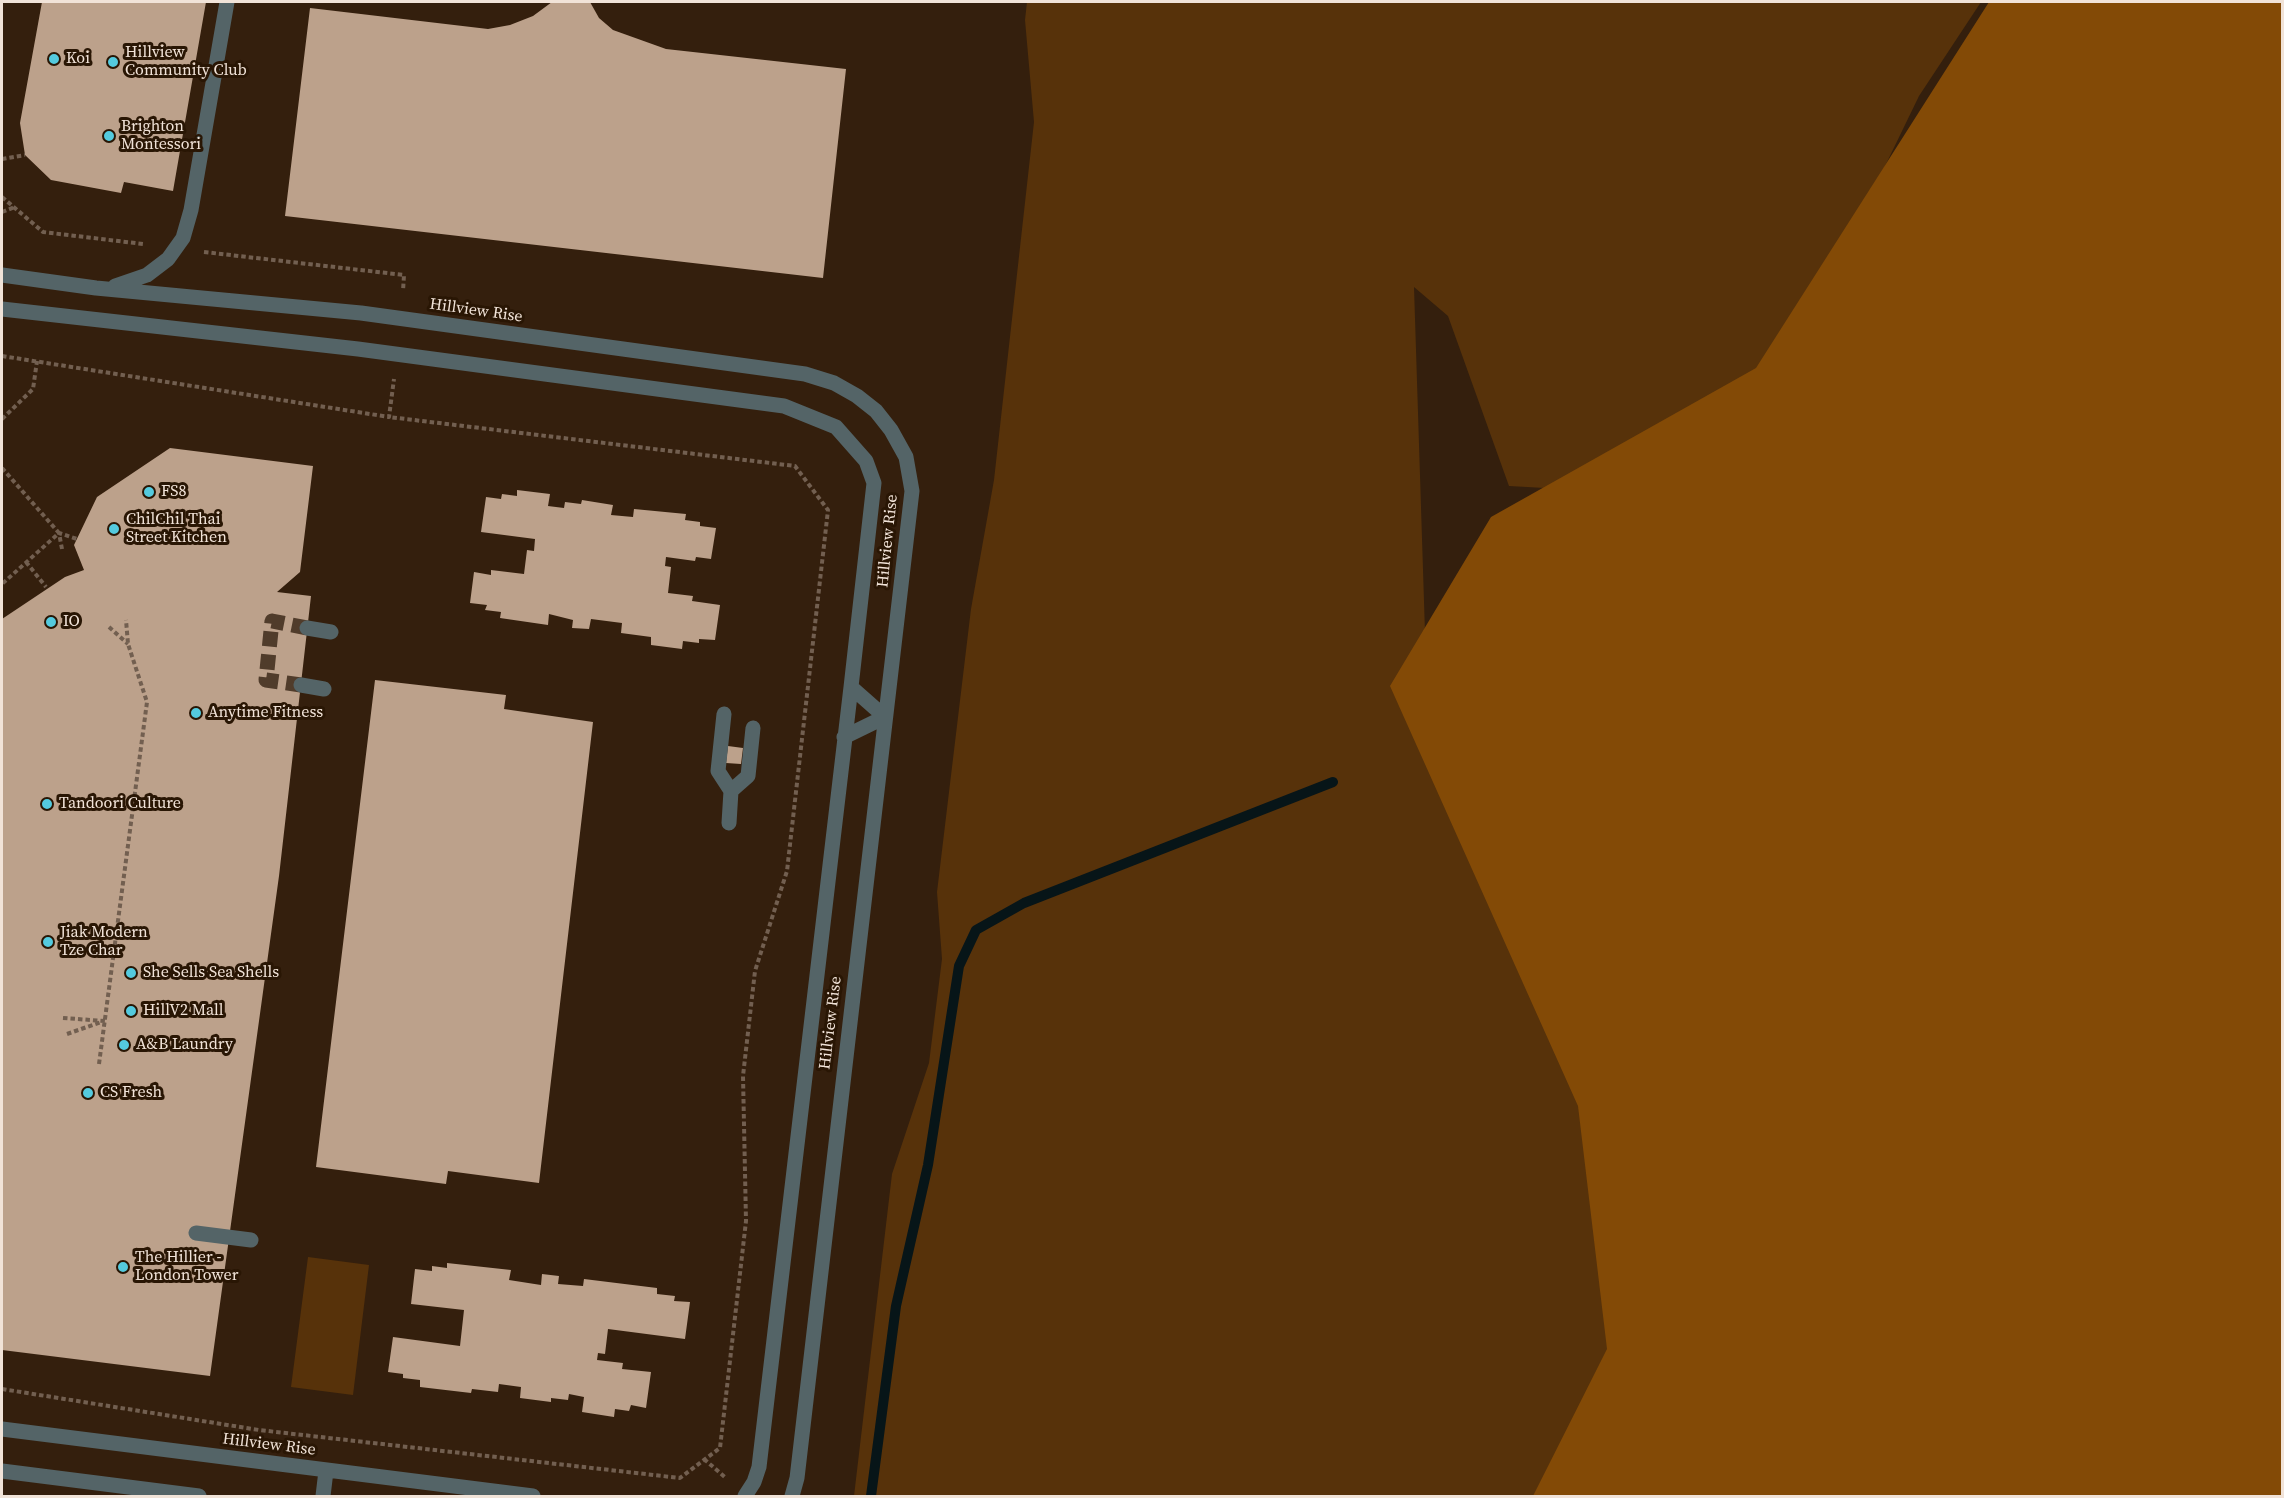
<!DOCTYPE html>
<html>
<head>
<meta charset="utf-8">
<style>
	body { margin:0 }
	#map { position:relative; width:2284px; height:1498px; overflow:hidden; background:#341f0d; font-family:"Source Serif 4",serif }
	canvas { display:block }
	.frame { position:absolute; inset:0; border:3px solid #f1e3d8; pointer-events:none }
</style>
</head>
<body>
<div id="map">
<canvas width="2284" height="1498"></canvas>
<div class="frame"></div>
</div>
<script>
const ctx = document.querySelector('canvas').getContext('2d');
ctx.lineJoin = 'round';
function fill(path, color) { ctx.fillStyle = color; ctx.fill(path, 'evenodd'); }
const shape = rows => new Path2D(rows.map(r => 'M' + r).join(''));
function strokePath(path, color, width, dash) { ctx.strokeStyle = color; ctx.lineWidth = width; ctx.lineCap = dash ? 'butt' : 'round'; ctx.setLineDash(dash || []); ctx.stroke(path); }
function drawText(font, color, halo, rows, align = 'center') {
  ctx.font = font + ' "Source Serif 4",serif'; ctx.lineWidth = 6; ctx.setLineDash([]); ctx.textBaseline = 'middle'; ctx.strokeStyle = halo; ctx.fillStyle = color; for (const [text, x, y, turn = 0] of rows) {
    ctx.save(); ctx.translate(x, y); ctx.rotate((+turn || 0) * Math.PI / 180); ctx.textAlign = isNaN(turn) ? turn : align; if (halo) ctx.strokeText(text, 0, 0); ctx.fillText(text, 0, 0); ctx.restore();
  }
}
fill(shape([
	[1027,2,1981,2,1919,96,1724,498,1509,486,1448,316,1414,287,1426,664,1746,1496,854,1496,892,1174,929,1063,942,959,937,892,971,609,994,480,1034,122,1025,20],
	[308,1257,369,1265,353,1395,291,1387]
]), '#57320a');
fill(shape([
	[1989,2,2282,2,2282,1496,1533,1496,1607,1349,1578,1106,1390,686,1491,517,1756,368]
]), '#834a06');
strokePath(shape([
	[871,1496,896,1306,928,1165,959,966,976,930,1024,903,1333,782]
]), '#071518', 10);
fill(shape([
	[42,2,206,2,173,191,124,182,121,193,51,180,25,155,20,123],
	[552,2,590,2,599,18,613,30,666,49,846,69,823,278,285,216,310,8,488,29,510,25,533,16],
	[170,448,313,466,300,572,277,592,311,596,279,876,210,1376,2,1350,2,619,65,577,84,570,74,545,97,497],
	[517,490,550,494,548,506,564,508,565,502,581,504,582,500,613,505,611,515,633,517,634,509,686,514,685,520,700,522,700,526,716,528,711,559,696,557,695,561,666,557,665,566,671,567,668,593,693,596,692,601,720,605,715,640,699,639,699,643,683,641,682,649,651,645,651,637,621,633,622,623,591,619,589,629,572,628,573,620,549,614,548,625,500,618,501,612,485,610,487,605,470,603,474,572,491,575,491,570,524,574,527,550,534,551,535,539,481,532,486,497,501,499,502,494,517,496],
	[375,680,506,695,504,709,593,722,539,1183,448,1171,446,1184,316,1167],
	[728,746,743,748,741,764,726,763],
	[447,1263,511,1270,509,1280,541,1285,542,1274,559,1276,558,1284,583,1286,584,1279,657,1288,657,1294,675,1296,674,1301,690,1302,685,1339,608,1329,605,1354,598,1353,597,1360,623,1363,622,1369,651,1372,646,1408,631,1405,629,1411,615,1409,614,1417,582,1412,584,1397,569,1394,568,1400,551,1398,551,1402,520,1398,521,1387,499,1384,498,1392,472,1389,471,1393,420,1387,420,1380,403,1378,403,1374,388,1372,393,1337,460,1346,464,1310,411,1304,415,1269,432,1271,432,1266,447,1268]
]), '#bca18b');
strokePath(shape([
	[301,685,266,680,272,621,307,628]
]), '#503c2b', 15, [15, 8]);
strokePath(shape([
	[2,159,25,155],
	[2,197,43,232,143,244],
	[2,212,15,207],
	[204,252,404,275,403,291],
	[2,356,389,417,394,379],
	[2,419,33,389,37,361],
	[2,468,59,533,2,584],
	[62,549,59,533,77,539],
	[26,562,46,587],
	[109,627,128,644],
	[63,1018,105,1021],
	[67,1034,101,1022],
	[99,1064,147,702,128,644,126,620],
	[2,1389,259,1430,680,1478,720,1448,746,1221,743,1076,755,971,787,871,828,510,795,466,389,417],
	[704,1459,726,1478]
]), '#725f50', 4, [4.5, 3]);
strokePath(shape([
	[2,275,96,288,361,313,805,374,834,383,857,396,876,411,891,430,906,457,912,491,797,1478,792,1496],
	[115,286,147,275,168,259,183,238,191,210,227,2],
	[2,309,358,349,784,406,836,427,866,461,874,483,851,687,759,1467,754,1482,745,1496],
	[307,628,331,632],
	[301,685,324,689],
	[724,714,718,771,731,791,729,823],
	[844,737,885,717,851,687],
	[731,791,748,776,753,728],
	[196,1233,251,1240],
	[2,1429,533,1496],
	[2,1471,199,1496],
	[323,1496,326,1471]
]), '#546467', 15);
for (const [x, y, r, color] of [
	[54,59,6,"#54cade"],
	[113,62,6,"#54cade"],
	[109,136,6,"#54cade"],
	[149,492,6,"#54cade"],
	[114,529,6,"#54cade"],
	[51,622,6,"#54cade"],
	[196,713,6,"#54cade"],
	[47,804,6,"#54cade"],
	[48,942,6,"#54cade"],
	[131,973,6,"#54cade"],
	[131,1011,6,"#54cade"],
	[124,1045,6,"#54cade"],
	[88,1093,6,"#54cade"],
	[123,1267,6,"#54cade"]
]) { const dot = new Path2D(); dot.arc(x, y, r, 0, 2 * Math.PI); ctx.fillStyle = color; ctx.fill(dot); strokePath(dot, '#291604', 2); }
drawText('16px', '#f1e3d8', '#291604', [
	["Hillview",125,53],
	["Community Club",125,71],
	["Koi",66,59],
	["Brighton",121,127],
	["Montessori",121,145],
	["FS8",161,492],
	["ChilChil Thai",126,520],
	["Street Kitchen",126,538],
	["IO",63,622],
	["Anytime Fitness",208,713],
	["Tandoori Culture",59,804],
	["Jiak Modern",60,933],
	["Tze Char",60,951],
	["She Sells Sea Shells",143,973],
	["HillV2 Mall",143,1011],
	["A&B Laundry",136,1045],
	["CS Fresh",100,1093],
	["The Hillier -",135,1258],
	["London Tower",135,1276]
], 'left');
drawText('16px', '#f1e3d8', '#291604', [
	["Hillview Rise",476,311,8],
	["Hillview Rise",888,541,-84],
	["Hillview Rise",831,1023,-83],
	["Hillview Rise",269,1445,7]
]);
</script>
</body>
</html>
